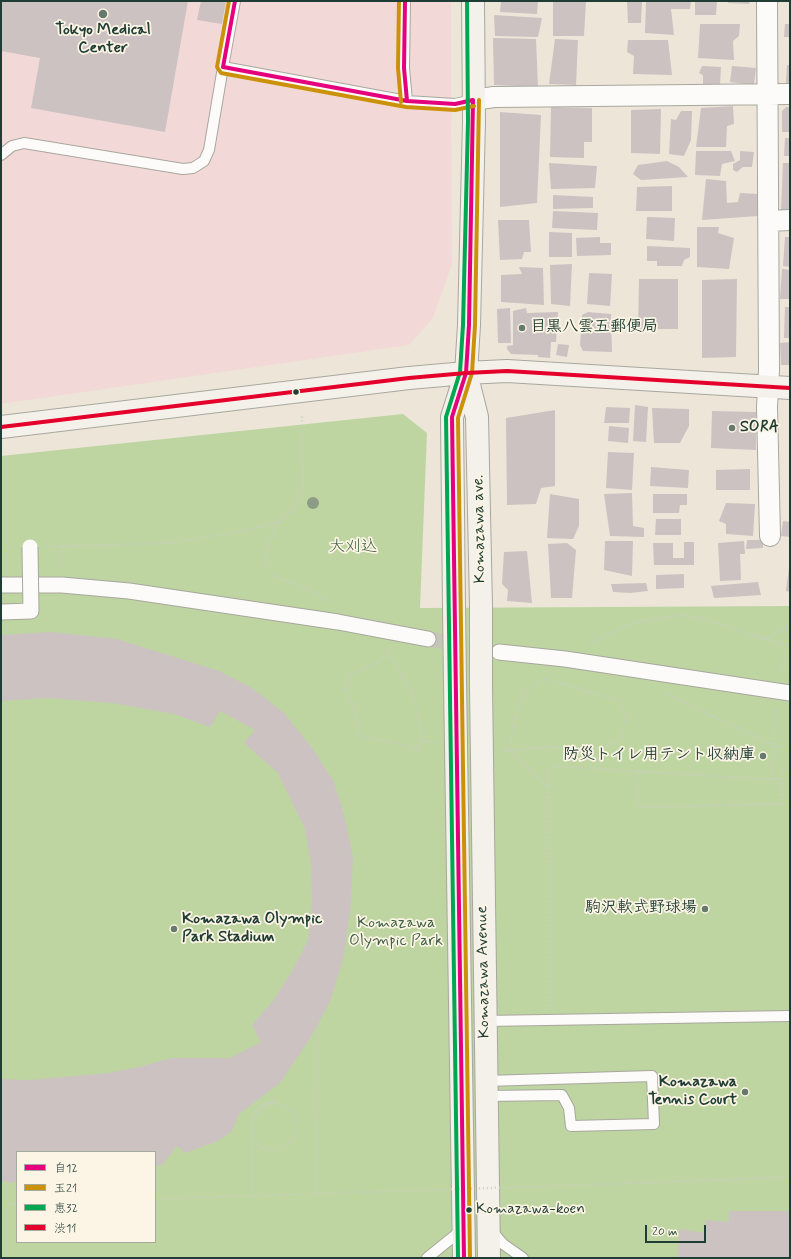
<!DOCTYPE html>
<html>
<head>
<meta charset="utf-8">
<style>
	body { margin:0 }
	#map { position:relative; width:791px; height:1259px; overflow:hidden; background:#ede6d8; font-family:Mynerve,"Klee One",sans-serif }
	canvas { display:block }
	.frame { position:absolute; inset:0; border:2px solid #1f3d34; pointer-events:none }
	.legend { position:absolute; left:16px; top:1151px; width:140px; height:92px; box-sizing:border-box; background:#fcf5e5; border:1px solid #a4ab9e; margin:0; padding:5px 7px; list-style:none; font-size:12px; color:#1f3d34 }
	.legend li { display:flex; align-items:center; gap:8px; height:20px }
	.legend b { width:20px; border:1px solid #a4ab9e }
	.scale { position:absolute; left:645px; top:1225px; width:61px; height:18px; box-sizing:border-box; border:2px solid #1f3d34; border-top:0; padding-left:5px; font-size:12px; line-height:14px; white-space:nowrap; color:#1f3d34; -webkit-text-stroke:3px #fcf5e5; paint-order:stroke }
</style>
</head>
<body>
<div id="map">
<canvas width="791" height="1259"></canvas>
<div class="frame"></div>
<ul class="legend">
<li><b style="height:5px;background:#e5007d"></b>自12</li>
<li><b style="height:5px;background:#cc910a"></b>玉21</li>
<li><b style="height:5px;background:#00a651"></b>恵32</li>
<li><b style="height:5px;background:#e4002b"></b>渋11</li>
</ul>
<div class="scale">20 m</div>
</div>
<script>
const ctx = document.querySelector('canvas').getContext('2d');
ctx.lineJoin = 'round';
function fill(path, color) { ctx.fillStyle = color; ctx.fill(path, 'evenodd'); }
const shape = rows => new Path2D(rows.map(r => 'M' + r).join(''));
function strokePath(path, color, width, dash) { ctx.strokeStyle = color; ctx.lineWidth = width; ctx.lineCap = dash ? 'butt' : 'round'; ctx.setLineDash(dash || []); ctx.stroke(path); }
function drawText(font, color, halo, rows, align = 'center') {
  ctx.font = font + ' Mynerve,"Klee One",sans-serif'; ctx.lineWidth = 3.5; ctx.setLineDash([]); ctx.textBaseline = 'middle'; ctx.strokeStyle = halo; ctx.fillStyle = color; for (const [text, x, y, turn = 0] of rows) {
    ctx.save(); ctx.translate(x, y); ctx.rotate((+turn || 0) * Math.PI / 180); ctx.textAlign = isNaN(turn) ? turn : align; if (halo) ctx.strokeText(text, 0, 0); ctx.fillText(text, 0, 0); ctx.restore();
  }
}
fill(shape([
	[1,1,451,1,452,264,433,318,409,345,1,404]
]), '#f2d9d7');
fill(shape([
	[403,414,427,433,420,608,790,606,790,1258,1,1258,1,456],
	[17,1152,155,1152,155,1242,17,1242]
]), '#bed5a2');
fill(shape([
	[1,1,188,1,165,132,31,108,40,58,1,51],
	[201,1,226,1,222,24,197,20],
	[501,1,538,1,537,14,500,12],
	[553,1,586,1,584,36,553,36],
	[627,1,642,1,641,23,628,23],
	[646,1,691,1,690,9,671,9,674,35,645,33],
	[695,1,717,1,716,15,695,15],
	[728,1,750,1,749,4,728,3],
	[494,15,542,18,538,37,495,36],
	[700,24,740,24,739,36,733,41,734,60,698,58],
	[785,24,790,24,790,37,784,37],
	[493,38,536,39,538,87,494,85],
	[555,39,578,40,576,85,549,84],
	[628,40,668,40,672,75,633,74,634,56,627,52],
	[787,65,790,65,790,84,786,83],
	[702,66,721,67,720,85,703,85,703,75,699,73],
	[732,66,756,68,754,85,730,82],
	[733,106,734,124,727,126,726,147,696,147,701,108],
	[551,107,592,108,592,142,584,142,584,158,550,157],
	[786,107,790,107,790,132,782,132,782,111],
	[661,109,660,154,631,153,631,110],
	[681,111,692,111,691,140,684,156,669,154,671,119,676,120],
	[500,112,541,115,537,203,500,207],
	[785,138,790,138,790,156,784,156],
	[696,151,731,151,735,161,722,164,720,176,695,175],
	[740,151,754,152,752,167,743,167,737,172,733,170,733,164,740,160],
	[667,161,679,167,688,177,641,180,633,174,638,165],
	[549,163,597,166,595,188,551,189],
	[783,163,790,163,790,216,781,210],
	[706,179,726,181,727,203,738,202,740,193,758,194,758,216,702,220],
	[672,186,672,211,636,211,637,187],
	[553,195,593,197,593,208,553,209],
	[553,211,598,213,597,230,552,228],
	[647,217,675,218,674,241,646,239],
	[498,220,529,220,531,252,524,252,522,259,500,260],
	[697,227,719,227,718,233,734,238,729,269,697,267],
	[549,232,572,233,572,257,549,257],
	[600,237,600,243,611,243,611,255,577,256,576,238],
	[785,237,790,237,790,267,783,266],
	[647,246,690,248,690,257,684,260,682,266,657,266,657,261,647,261],
	[572,264,570,306,551,304,550,265],
	[519,267,543,268,544,305,501,302,501,275,522,274],
	[782,269,790,270,790,299,780,299],
	[589,273,612,274,610,306,587,304],
	[639,279,678,279,678,329,638,329],
	[737,279,736,357,702,358,702,280],
	[785,307,790,307,790,338,784,338],
	[510,308,511,343,498,343,497,309],
	[526,308,527,313,558,312,556,342,551,342,550,358,538,357,538,355,511,354,507,349,507,346,513,345,513,311],
	[588,312,611,314,612,352,583,351,580,345,582,315],
	[790,342,790,365,781,365,780,343],
	[558,344,569,345,567,357,556,355],
	[635,405,648,407,646,442,633,441],
	[606,407,630,408,629,423,604,423],
	[652,408,689,409,689,426,680,443,654,443],
	[555,410,555,486,541,488,536,504,507,505,506,418],
	[712,411,756,412,756,450,711,448],
	[609,426,629,428,628,443,608,441],
	[608,452,634,453,632,490,606,488],
	[651,467,689,470,688,488,650,486],
	[750,469,750,490,716,490,716,470],
	[632,493,633,526,644,528,644,537,610,536,604,494],
	[550,494,579,499,579,526,573,539,547,538],
	[653,494,687,494,687,505,680,505,679,513,653,513],
	[726,503,755,504,753,536,726,534,726,524,719,521],
	[656,519,681,519,681,535,655,535],
	[783,521,790,522,790,537,781,536],
	[747,540,763,540,763,548,746,549],
	[605,541,633,541,632,576,604,570],
	[744,541,745,554,740,554,741,580,720,581,718,543],
	[684,542,694,542,694,565,654,565,653,543,673,543,673,558,684,558],
	[567,543,576,550,572,598,551,598,548,544],
	[527,551,532,603,507,601,508,590,502,584,504,552],
	[789,567,790,567,790,592,786,591],
	[684,574,684,588,656,589,656,575],
	[758,582,761,595,714,598,711,586],
	[646,583,648,591,630,593,613,592,611,584],
	[51,632,117,639,219,671,252,688,284,713,312,748,334,782,344,814,353,857,351,902,344,955,330,1002,309,1040,280,1083,239,1114,232,1131,218,1141,185,1153,177,1146,162,1165,155,1166,155,1152,17,1152,17,1180,12,1183,1,1181,1,1079,31,1080,108,1073,139,1067,172,1058,230,1058,261,1042,252,1025,273,1001,294,968,308,940,312,904,311,864,305,829,278,773,244,743,255,730,220,711,210,727,174,714,112,703,47,698,1,701,1,635],
	[729,1211,790,1211,790,1258,677,1258,680,1229,705,1233,706,1220,729,1222]
]), '#ccc2c2');
strokePath(shape([
	[428,639,490,650]
]), '#c4c4b7', 15, [15, 8]);
const service = shape([
	[235,1,223,67,407,101,455,104,473,100],
	[405,1,404,68,407,101],
	[1,155,12,146,24,143,183,169,193,168,204,161,209,150,223,67],
	[485,1021,790,1016],
	[485,1081,652,1076,654,1124,571,1126,569,1108,562,1095,486,1096],
	[491,1230,503,1244,523,1258],
	[427,1258,463,1229]
]);
const pedestrian = shape([
	[1,585,62,585,129,591,338,622,428,639],
	[499,652,565,659,790,693]
]);
const minor = shape([
	[767,1,769,370,767,407,770,536],
	[473,100,494,97,790,94],
	[769,221,790,220]
]);
const secondary = shape([
	[466,373,477,417,481,607],
	[1,427,409,378,466,373,507,371,790,388],
	[454,607,452,417,466,373,469,325,474,121,473,1],
	[455,682,464,1258],
	[481,687,489,1258]
]);
strokePath(service, '#a8a79e', 12);
strokePath(pedestrian, '#a8a79e', 17);
strokePath(minor, '#a8a79e', 22);
strokePath(secondary, '#a8a79e', 24);
strokePath(shape([
	[278,522,265,554,264,561,268,568,276,577,314,592,330,602],
	[1,547,13,547],
	[46,547,169,543,233,533,278,522,295,508,303,486,302,415],
	[63,568,63,546],
	[765,639,790,625],
	[589,644,635,622,681,615,707,619,744,633,770,641,790,645],
	[387,649,390,655,411,690,418,715,422,741,417,748,360,736,354,708,345,689,350,675,390,655],
	[782,674,786,645],
	[665,693,775,746,790,746],
	[775,736,776,708],
	[422,741,435,742],
	[504,751,547,747,601,749,619,740,627,717,618,700,545,679],
	[510,751,514,721,524,693,545,678],
	[511,751,550,789],
	[599,768,601,749],
	[640,770,638,807,790,804],
	[772,779,774,756],
	[782,804,783,770,790,770],
	[550,1005,549,766,782,780],
	[262,1148,254,1139,252,1126,254,1118,264,1106,276,1101],
	[613,1184,790,1177],
	[316,1194,318,1024],
	[1,1204,17,1203]
]), '#cbccc8', 2.5, [1, 3]);
strokePath(service, '#fcfbf9', 10);
strokePath(pedestrian, '#fcfbf9', 15);
strokePath(minor, '#fcfbf9', 20);
strokePath(secondary, '#f4f1eb', 22);
const pedestrianBridge = shape([
	[1,612,31,611,30,547]
]);
const secondaryBridge = shape([
	[454,607,455,682],
	[481,607,481,687]
]);
strokePath(pedestrianBridge, '#a8a79e', 17, []);
strokePath(secondaryBridge, '#a8a79e', 24, []);
strokePath(shape([
	[774,756,775,736],
	[252,1195,252,1119,256,1111,265,1104,272,1103,286,1106,296,1117,297,1128,293,1139,291,1143,282,1148,270,1150,262,1148],
	[155,1199,613,1184]
]), '#cbccc8', 2.5, [1, 3]);
strokePath(pedestrianBridge, '#fcfbf9', 15);
strokePath(secondaryBridge, '#f4f1eb', 22);
strokePath(shape([
	[235,1,223,67,407,101,455,104,473,100],
	[405,1,404,68,407,101],
	[464,1258,452,417,466,373,469,325,473,100]
]), '#e5007d', 4);
strokePath(shape([
	[229,1,217,67,221,73,406,107,455,110,474,106],
	[399,1,398,68,401,102],
	[470,1258,458,418,472,373,475,325,479,100]
]), '#cc910a', 4);
strokePath(shape([
	[458,1258,446,417,460,372,463,325,468,121,467,1]
]), '#00a651', 4);
strokePath(shape([
	[1,427,409,378,466,373,507,371,790,388]
]), '#e4002b', 4);
ctx.fillStyle = '#8c9c87';
for (const [x, y] of [
	[313,503]
]) { ctx.beginPath(); ctx.arc(x, y, 6, 0, 2 * Math.PI); ctx.fill(); }
for (const [x, y, r, color] of [
	[103,14,5,"#67786d"],
	[522,328,4,"#67786d"],
	[296,392,3.5,"#1f3d34"],
	[732,428,4,"#67786d"],
	[763,756,4,"#67786d"],
	[705,909,4,"#67786d"],
	[174,929,4,"#67786d"],
	[745,1092,4,"#67786d"],
	[469,1210,3.5,"#1f3d34"]
]) { const dot = new Path2D(); dot.arc(x, y, r, 0, 2 * Math.PI); ctx.fillStyle = color; ctx.fill(dot); strokePath(dot, '#fcf5e5', 1.5); }
drawText('15px', '#1f3d34', '#fcf5e5', [
	["Komazawa-koen",476,1210]
], 'left');
drawText('bold 16px', '#1f3d34', '#fcf5e5', [
	["Tokyo Medical",103,31,"center"],
	["Center",103,49,"center"],
	["目黒八雲五郵便局",530,328],
	["SORA",740,428],
	["防災トイレ用テント収納庫",755,756,"right"],
	["駒沢軟式野球場",697,909,"right"],
	["Komazawa Olympic",182,920],
	["Park Stadium",182,938],
	["Komazawa",737,1083,"right"],
	["Tennis Court",737,1101,"right"]
], 'left');
drawText('16px', '#1f3d34', '#fcf5e5', [
	["Komazawa ave.",480,529,-91],
	["Komazawa Avenue",484,972,-91]
]);
drawText('16px', '#3d6044', '#fcf5e5', [
	["大刈込",353,548],
	["Komazawa",396,924],
	["Olympic Park",396,942]
]);
</script>
</body>
</html>
